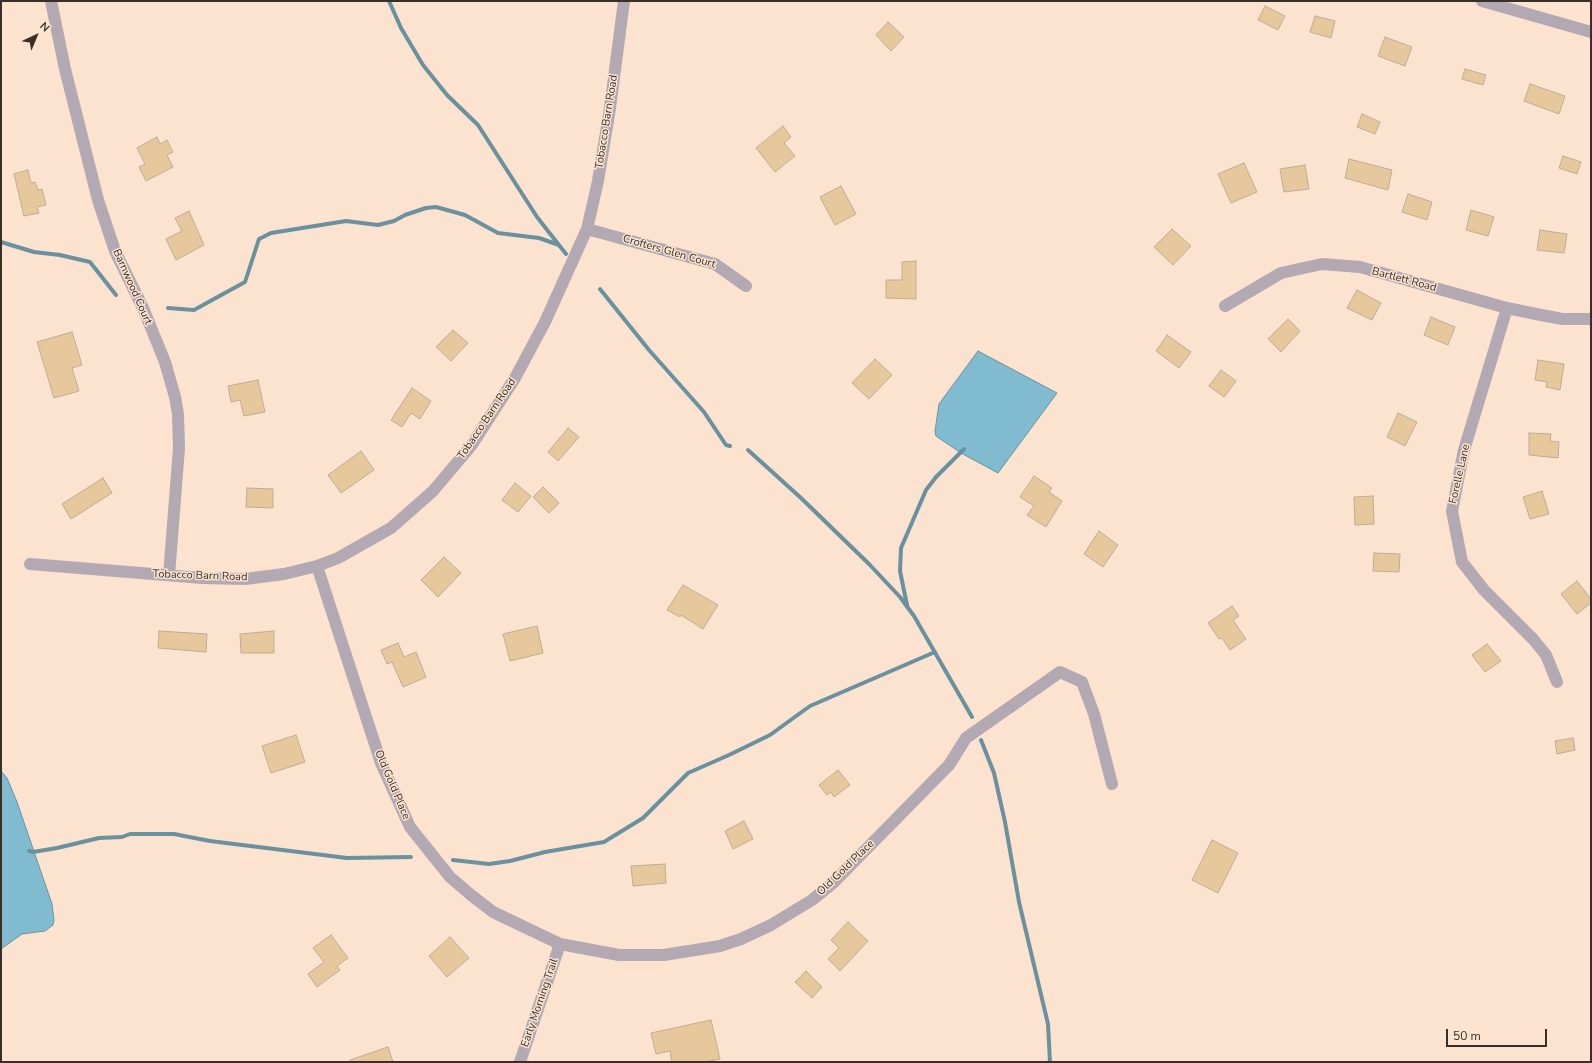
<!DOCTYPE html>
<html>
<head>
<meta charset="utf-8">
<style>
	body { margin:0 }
	#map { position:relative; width:1592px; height:1063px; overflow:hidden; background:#fbe3d0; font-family:"Nunito Sans",sans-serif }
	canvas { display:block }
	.frame { position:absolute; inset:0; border:2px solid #382f28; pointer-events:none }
	.north { position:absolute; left:16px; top:16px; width:40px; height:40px; -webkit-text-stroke:3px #fbe3d0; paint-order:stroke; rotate:44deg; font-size:11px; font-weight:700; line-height:16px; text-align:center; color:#382f28 }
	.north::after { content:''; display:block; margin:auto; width:14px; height:18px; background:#382f28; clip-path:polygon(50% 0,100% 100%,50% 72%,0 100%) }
	.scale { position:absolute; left:1446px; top:1029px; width:101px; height:18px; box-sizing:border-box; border:2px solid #382f28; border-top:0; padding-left:5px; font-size:12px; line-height:14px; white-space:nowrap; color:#382f28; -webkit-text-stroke:3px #fbe3d0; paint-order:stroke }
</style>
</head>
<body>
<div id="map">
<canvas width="1592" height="1063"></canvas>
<div class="frame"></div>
<div class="north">N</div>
<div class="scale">50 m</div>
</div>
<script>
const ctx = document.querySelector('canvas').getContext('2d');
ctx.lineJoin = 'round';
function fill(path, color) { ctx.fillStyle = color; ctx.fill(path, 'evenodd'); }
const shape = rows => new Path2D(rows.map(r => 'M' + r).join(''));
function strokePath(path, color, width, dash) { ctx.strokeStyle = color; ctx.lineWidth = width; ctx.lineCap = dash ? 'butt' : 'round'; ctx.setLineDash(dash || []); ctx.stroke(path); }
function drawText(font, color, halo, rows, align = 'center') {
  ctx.font = font + ' "Nunito Sans",sans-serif'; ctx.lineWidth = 3; ctx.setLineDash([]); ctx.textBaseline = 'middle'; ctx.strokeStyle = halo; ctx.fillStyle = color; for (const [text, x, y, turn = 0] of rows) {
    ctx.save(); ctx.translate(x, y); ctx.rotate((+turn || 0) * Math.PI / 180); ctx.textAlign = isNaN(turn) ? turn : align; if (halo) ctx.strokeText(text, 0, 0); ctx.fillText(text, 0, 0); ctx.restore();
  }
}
const water = shape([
	[978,351,1057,393,998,473,961,453,936,436,935,431,939,404,978,351],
	[1,771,7,778,17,802,52,904,54,920,53,925,45,931,22,934,1,949,1,771]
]);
fill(water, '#81bbd0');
strokePath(water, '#6b919e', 1);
strokePath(shape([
	[389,1,401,28,423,65,447,95,478,125,537,217,566,254],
	[1,242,34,252,60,255,90,262,116,295],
	[600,289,649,350,704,412,726,445,730,446],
	[168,308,194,310,245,282,259,239,271,233,346,221,378,225,394,221,405,215,426,208,436,207,465,215,498,233,539,238,559,245],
	[748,450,801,498,869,564,900,597,914,616,972,717],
	[907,605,900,571,901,548,926,490,936,477,964,449],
	[981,740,994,773,1005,822,1019,902,1048,1024,1050,1062],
	[29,851,33,852,57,848,99,838,122,837,130,834,174,834,210,841,347,858,411,857],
	[453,860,489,864,510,861,545,852,604,842,643,818,688,773,729,755,770,735,810,706,935,652]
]), '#6b919e', 4);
const building = shape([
	[1265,6,1285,16,1278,30,1258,20,1265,6],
	[1315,16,1335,21,1331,38,1310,32,1315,16],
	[888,22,904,37,891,51,876,35,888,22],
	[1385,37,1412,47,1405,66,1378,56,1385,37],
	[1465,69,1486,75,1483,85,1462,79,1465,69],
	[1530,84,1565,96,1559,114,1524,101,1530,84],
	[1362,114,1380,122,1375,134,1357,127,1362,114],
	[783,126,791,137,784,143,795,156,775,172,756,148,783,126],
	[157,137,160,144,167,140,173,152,167,155,173,167,146,181,139,167,145,164,137,148,157,137],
	[1563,156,1581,162,1577,174,1559,168,1563,156],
	[1349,159,1392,170,1388,190,1345,178,1349,159],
	[1244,163,1257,192,1231,203,1218,174,1244,163],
	[1305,165,1309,189,1284,192,1280,169,1305,165],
	[28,170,31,183,35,182,38,190,42,189,46,205,37,207,39,213,24,216,14,174,28,170],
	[841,186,856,214,835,225,820,197,841,186],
	[1408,194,1432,202,1427,220,1402,212,1408,194],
	[1471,210,1494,217,1488,236,1466,230,1471,210],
	[189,211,204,245,176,260,166,239,182,231,175,218,189,211],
	[1172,229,1191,246,1173,265,1154,247,1172,229],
	[1540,230,1567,234,1564,253,1537,250,1540,230],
	[916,261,916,299,886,298,886,280,902,280,902,262,916,261],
	[1357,290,1381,303,1372,320,1347,308,1357,290],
	[1431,317,1455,327,1448,345,1424,335,1431,317],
	[1288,319,1300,331,1281,352,1268,339,1288,319],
	[453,330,468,343,451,361,436,347,453,330],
	[72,332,82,365,72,368,79,391,54,398,37,342,72,332],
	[1167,335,1191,352,1179,368,1156,351,1167,335],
	[875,359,892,375,869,399,852,383,875,359],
	[1538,360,1564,364,1560,390,1546,387,1547,382,1535,380,1538,360],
	[1221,370,1236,381,1224,397,1209,386,1221,370],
	[258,380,265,412,244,416,240,400,231,402,228,386,258,380],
	[412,388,431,401,420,419,411,413,402,427,391,420,412,388],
	[1398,413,1417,422,1405,446,1387,437,1398,413],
	[568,428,579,437,558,461,548,452,568,428],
	[1529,433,1551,434,1550,441,1559,442,1558,458,1529,455,1529,433],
	[361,451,374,470,341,493,328,475,361,451],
	[1034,476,1052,488,1049,492,1062,501,1046,527,1027,515,1034,506,1020,497,1034,476],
	[103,478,112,493,71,519,62,504,103,478],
	[515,483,531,496,518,512,502,500,515,483],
	[543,487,559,503,549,513,533,497,543,487],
	[247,488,273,489,273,508,246,507,247,488],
	[1542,491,1549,514,1530,519,1523,497,1542,491],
	[1373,496,1374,524,1355,525,1354,497,1373,496],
	[1099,531,1118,545,1103,567,1084,554,1099,531],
	[1374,553,1400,554,1399,572,1373,571,1374,553],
	[444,557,461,573,438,597,421,580,444,557],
	[1577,581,1591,599,1591,603,1577,614,1561,594,1577,581],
	[683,585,718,605,703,629,681,615,680,617,667,610,683,585],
	[1232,606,1239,616,1233,620,1246,639,1230,650,1222,638,1219,639,1208,623,1232,606],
	[537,626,543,653,510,661,503,634,537,626],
	[159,631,207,634,206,652,158,648,159,631],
	[274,631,274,653,241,653,240,634,274,631],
	[398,643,404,657,416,652,426,677,403,687,392,662,387,664,381,650,398,643],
	[1487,644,1501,661,1485,672,1472,655,1487,644],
	[296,735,305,762,271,773,262,746,296,735],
	[1573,738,1575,750,1557,754,1555,741,1573,738],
	[838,770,850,785,834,797,831,792,827,795,819,785,838,770],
	[744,821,753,839,733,849,725,831,744,821],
	[1212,840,1238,853,1218,893,1192,880,1212,840],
	[665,864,666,883,633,886,631,866,665,864],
	[848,922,868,941,840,971,828,959,839,948,831,940,848,922],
	[331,935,348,958,337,966,340,970,317,987,308,974,324,962,313,948,331,935],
	[450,937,469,958,447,977,429,956,450,937],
	[806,971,822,987,812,998,795,982,806,971],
	[711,1020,720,1059,705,1062,672,1062,670,1051,656,1054,651,1033,711,1020],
	[388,1047,393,1062,350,1062,350,1060,388,1047]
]);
fill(building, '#e7c89d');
strokePath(building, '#bdad96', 1);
strokePath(shape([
	[51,1,65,69,98,200,115,251,143,308,165,362,175,397,178,414,179,448,169,575],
	[1482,1,1591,32],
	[587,229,715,264,746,286],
	[1225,306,1281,273,1322,264,1360,267,1507,308,1536,314,1562,319,1591,319],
	[1507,308,1464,450,1452,511,1462,562,1484,590,1533,639,1546,655,1557,682],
	[30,564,202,578,245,579,284,574,317,566,338,558,391,528,433,491,471,446,515,378,545,322,587,229,598,181,610,108,624,1],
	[317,566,381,763,410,827,450,877,471,895,493,912,560,944,619,955,664,955,720,946,741,939,771,925,812,900,833,883,949,765,966,738,1060,672,1082,682,1094,714,1112,784],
	[520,1062,560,944]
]), '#b3a9b2', 12);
drawText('11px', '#382f28', '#fbe3d0', [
	["Tobacco Barn Road",607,122,-81],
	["Crofters Glen Court",669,252,16],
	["Bartlett Road",1404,280,15],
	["Barnwood Court",132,287,66],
	["Tobacco Barn Road",487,419,-56],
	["Forelle Lane",1460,474,-77],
	["Tobacco Barn Road",200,576,2],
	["Old Gold Place",392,785,67],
	["Old Gold Place",846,868,-44],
	["Early Morning Trail",540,1003,-71]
]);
</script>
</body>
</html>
